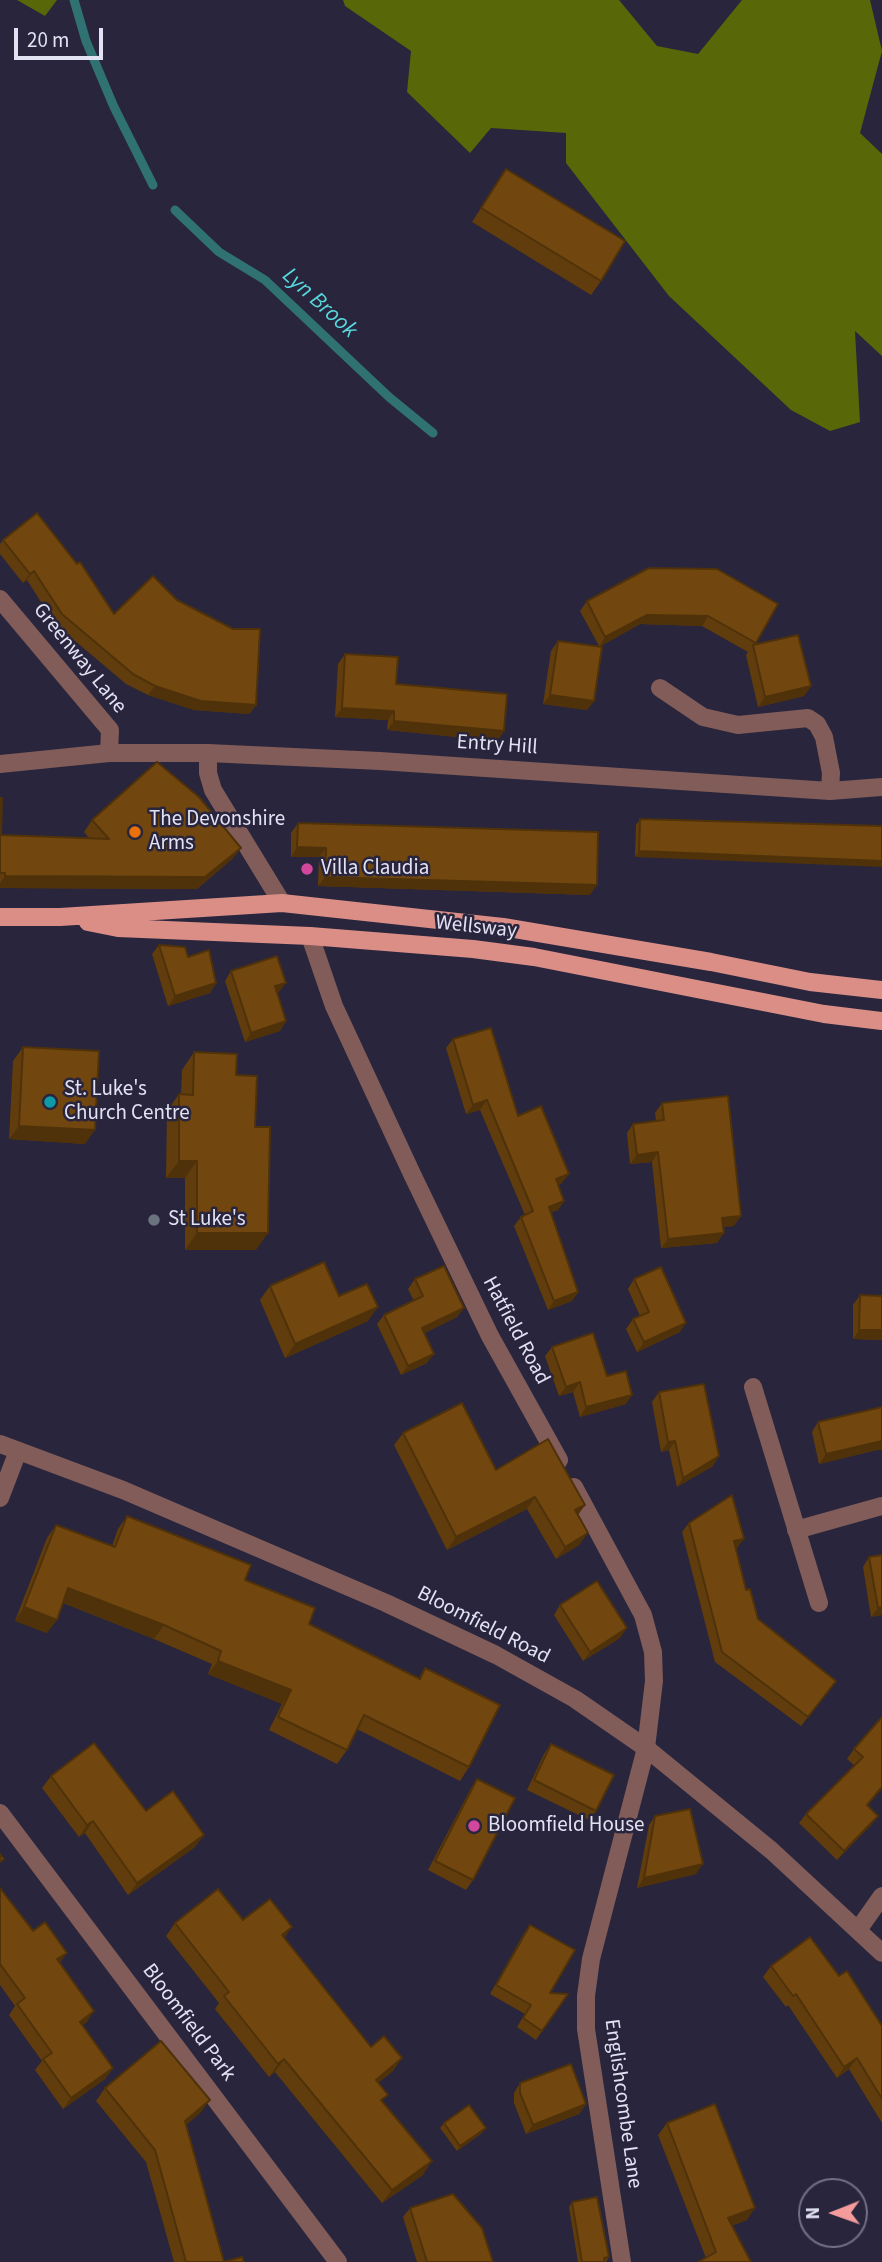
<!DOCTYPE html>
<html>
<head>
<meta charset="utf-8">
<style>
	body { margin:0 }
	#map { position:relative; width:882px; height:2262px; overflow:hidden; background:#28253d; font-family:"Source Sans 3",sans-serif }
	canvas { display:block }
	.north { position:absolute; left:798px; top:2178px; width:70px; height:70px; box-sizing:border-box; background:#28253d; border:2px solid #737186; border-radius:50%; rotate:269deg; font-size:19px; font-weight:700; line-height:28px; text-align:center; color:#e3e2f3 }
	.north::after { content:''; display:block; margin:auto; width:24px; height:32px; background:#f59b9c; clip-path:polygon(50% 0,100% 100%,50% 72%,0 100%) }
	.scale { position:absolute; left:14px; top:28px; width:89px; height:32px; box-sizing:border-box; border:4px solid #e3e2f3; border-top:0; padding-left:9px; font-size:21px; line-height:24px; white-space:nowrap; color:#e3e2f3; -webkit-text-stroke:5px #28253d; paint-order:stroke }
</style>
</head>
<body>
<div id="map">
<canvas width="882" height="2262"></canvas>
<div class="north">N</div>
<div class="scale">20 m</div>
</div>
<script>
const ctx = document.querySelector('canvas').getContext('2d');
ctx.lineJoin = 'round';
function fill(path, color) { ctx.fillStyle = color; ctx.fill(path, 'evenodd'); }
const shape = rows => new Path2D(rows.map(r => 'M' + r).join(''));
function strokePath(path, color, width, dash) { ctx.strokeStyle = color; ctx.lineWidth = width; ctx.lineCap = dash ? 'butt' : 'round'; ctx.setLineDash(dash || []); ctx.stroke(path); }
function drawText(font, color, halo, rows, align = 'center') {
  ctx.font = font + ' "Source Sans 3",sans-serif'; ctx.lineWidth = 5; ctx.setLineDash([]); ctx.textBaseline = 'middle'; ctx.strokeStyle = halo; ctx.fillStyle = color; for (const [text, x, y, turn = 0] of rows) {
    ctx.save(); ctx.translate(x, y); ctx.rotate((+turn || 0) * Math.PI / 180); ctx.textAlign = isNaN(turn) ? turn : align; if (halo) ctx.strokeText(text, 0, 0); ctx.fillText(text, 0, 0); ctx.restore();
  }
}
fill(shape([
	[17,0,57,0,45,16],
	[343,0,619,0,657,46,698,54,742,0,870,0,882,51,860,133,882,154,882,356,855,331,860,422,830,431,791,410,669,296,566,163,566,133,491,128,470,153,407,92,411,51,345,6]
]), '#586707');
strokePath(shape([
	[74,0,86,41,114,107,153,185],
	[175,210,219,252,265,280,389,397,433,433]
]), '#307274', 9);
strokePath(shape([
	[0,599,110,730,109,753],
	[660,688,703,717,738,725,808,718,817,724,824,737,831,773,830,791],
	[208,753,208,773,213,790,282,903],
	[310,936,334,1006,412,1174,490,1336,559,1460],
	[753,1387,819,1603],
	[574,1487,643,1615,653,1652,654,1681,646,1748],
	[0,1498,18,1451],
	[796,1530,882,1506],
	[0,1813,338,2262],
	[858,1930,882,1896]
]), '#815c58', 18);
strokePath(shape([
	[0,764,109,753,208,753,380,761,830,791,882,787],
	[0,1444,123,1490,386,1603,496,1655,575,1699,646,1748,772,1851,882,1953],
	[622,2262,586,2029,586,1996,591,1959,646,1748]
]), '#815c58', 18);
strokePath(shape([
	[0,917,60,917,282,903,503,927,711,962,810,982,882,990],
	[88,922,118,928,310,936,473,949,534,957,824,1014,882,1021]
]), '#da8e86', 18);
fill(shape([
	[506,169,601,281,591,295,472,222],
	[3,540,114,614,256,705,249,714,194,710,148,695,126,684,55,624,27,580,23,583,0,554,0,544],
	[587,601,778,604,755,645,811,686,804,696,758,707,746,655,748,652,702,626,640,624,599,647,594,701,587,710,543,704,551,651,558,641,599,646,580,611],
	[345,654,396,684,504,731,497,741,387,730,388,720,335,717,338,664],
	[0,798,1,835,89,838,84,832,92,820,241,848,232,859,197,889,0,888],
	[640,819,882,826,635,857,636,825],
	[298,823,590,895,318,886,319,857,291,857,291,833],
	[159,945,188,957,216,983,210,993,168,1006,152,954],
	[231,971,279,992,277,993,286,1021,280,1031,245,1042,225,981],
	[453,1039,518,1116,562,1183,558,1185,564,1201,558,1210,551,1212,578,1292,572,1301,548,1310,514,1226,521,1217,525,1215,480,1110,466,1114,446,1048],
	[23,1047,85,1144,9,1139,13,1061],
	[194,1052,236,1075,255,1127,256,1250,185,1250,185,1178,166,1178,167,1111,179,1094,181,1094,182,1070],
	[662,1103,734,1226,723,1227,717,1243,661,1248,652,1162,630,1164,627,1133,633,1124,656,1121,655,1113],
	[415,1279,464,1308,457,1317,424,1333,427,1363,401,1375,377,1324,384,1315,414,1301,408,1289],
	[634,1279,680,1332,637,1352,626,1329,633,1319,640,1316,628,1289],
	[270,1286,339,1296,368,1321,285,1358,260,1300],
	[860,1295,882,1296,882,1340,853,1339,853,1305],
	[552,1347,607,1376,626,1404,580,1417,573,1392,559,1396,545,1356],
	[659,1392,713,1466,677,1487,669,1450,661,1452,652,1402],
	[882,1407,882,1450,877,1450,819,1464,812,1432,818,1422],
	[403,1433,585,1505,578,1515,579,1545,556,1559,527,1509,447,1550,394,1445],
	[127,1516,245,1580,309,1624,419,1678,425,1668,469,1767,460,1781,357,1729,347,1750,337,1764,269,1730,282,1704,208,1674,212,1664,154,1639,63,1603,47,1633,15,1621,47,1538,56,1525,112,1546,118,1529],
	[689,1523,737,1548,736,1548,746,1590,758,1619,836,1681,801,1726,715,1662,682,1532],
	[882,1555,882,1615,871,1617,863,1567,869,1557],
	[560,1605,620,1638,583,1661,554,1615],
	[882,1717,868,1806,871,1825,837,1860,799,1823,806,1814,854,1765,847,1759,854,1749],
	[551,1744,596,1811,589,1820,527,1790,544,1754],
	[51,1776,195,1847,128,1895,85,1833,79,1837,42,1788],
	[477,1779,473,1880,466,1890,428,1870,471,1788],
	[655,1816,696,1874,637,1888,649,1825],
	[0,1888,60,1963,87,2022,82,2025,113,2068,105,2079,63,2109,35,2070,42,2061,9,2015,15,2006,0,1985],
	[175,1923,284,1938,371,2047,393,2071,378,2083,383,2102,423,2175,382,2203,275,2072,269,2077,215,2009,219,2003,166,1936],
	[530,1925,550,1993,568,1994,536,2040,517,2027,525,2014,490,1994,524,1933],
	[771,1966,839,1976,882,2026,882,2123,849,2069,837,2078,788,2005,786,2007,763,1977],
	[520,2083,586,2104,579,2114,526,2134,514,2103,514,2093],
	[105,2088,201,2112,186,2125,224,2262,244,2262,174,2262,146,2162,96,2101],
	[444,2123,482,2133,457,2151,440,2128],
	[667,2123,747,2220,731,2226,751,2262,706,2258,658,2135],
	[572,2202,609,2257,606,2262,578,2262,569,2207],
	[410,2208,493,2262,417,2262,403,2217]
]), '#613d0d');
fill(shape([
	[34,571,27,580,23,583,30,574],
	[647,615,708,616,702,626,640,624,599,647,605,637],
	[155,686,256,705,249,714,194,710,148,695],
	[811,686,804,696,758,707,765,697],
	[550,695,594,701,587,710,543,704],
	[342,708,394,711,388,720,335,717],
	[394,721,504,731,497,741,387,730],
	[297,847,326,848,319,857,291,857],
	[241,848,232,859,197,889,0,888,0,883,5,876],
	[639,851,882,861,882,867,635,857],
	[325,877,597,885,590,895,318,886],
	[216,983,210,993,168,1006,175,996],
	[286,983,279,992,268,996,275,986],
	[286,1021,280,1031,245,1042,251,1033],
	[487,1100,480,1110,466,1114,473,1105],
	[19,1126,95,1130,85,1144,9,1139],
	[658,1152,652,1162,630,1164,637,1155],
	[179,1161,197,1161,185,1178,166,1178],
	[569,1174,562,1183,549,1188,556,1179],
	[564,1201,558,1210,543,1216,549,1207],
	[741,1216,734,1226,715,1228,722,1218],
	[197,1233,268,1233,256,1250,185,1250],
	[724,1233,717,1243,661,1248,668,1239],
	[578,1292,572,1301,548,1310,554,1301],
	[378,1307,368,1321,285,1358,295,1344],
	[464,1308,457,1317,415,1338,422,1328],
	[686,1323,680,1332,637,1352,644,1342],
	[859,1330,882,1330,882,1340,853,1339],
	[434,1354,427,1363,401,1375,408,1366],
	[580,1382,573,1392,559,1396,566,1387],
	[632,1395,626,1404,580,1417,586,1407],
	[675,1441,669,1450,661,1452,668,1442],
	[882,1441,882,1450,877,1450,819,1464,826,1454],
	[719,1456,713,1466,677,1487,683,1478],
	[535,1497,527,1509,447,1550,456,1537],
	[585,1505,576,1517,575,1510],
	[588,1533,579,1545,556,1559,565,1547],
	[744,1539,737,1548,727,1551,734,1541],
	[68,1588,164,1625,154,1639,59,1601],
	[24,1607,57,1620,47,1633,15,1621],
	[882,1607,882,1615,871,1617,878,1608],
	[627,1628,620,1638,583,1661,590,1652],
	[218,1661,291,1690,282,1704,208,1674],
	[882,1787,882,1789,860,1814,867,1805],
	[878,1816,871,1825,837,1860,844,1851],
	[93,1821,85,1833,79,1837,87,1825],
	[204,1835,195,1847,128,1895,137,1883],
	[703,1864,696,1874,637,1888,644,1878],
	[292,1927,283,1940,282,1935],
	[67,1953,59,1964,57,1959],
	[94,2011,87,2022,72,2033,80,2022],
	[402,2058,393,2071,366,2093,376,2080],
	[857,2058,849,2069,837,2078,844,2067],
	[284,2059,275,2072,269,2077,278,2064],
	[113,2068,105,2079,63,2109,71,2098],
	[210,2100,201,2112,176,2133,185,2121],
	[586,2104,579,2114,526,2134,533,2125],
	[486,2128,482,2133,457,2151,460,2146],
	[432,2161,423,2175,382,2203,392,2190],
	[755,2208,747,2220,719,2230,728,2218]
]), '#4f320a');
const building = shape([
	[506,169,625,241,601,281,481,208,506,169],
	[37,513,77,564,80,562,114,614,153,576,177,600,233,629,260,629,256,705,201,701,155,686,133,674,62,614,34,571,30,574,3,540,37,513],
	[649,568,717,569,778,604,756,643,708,616,647,615,605,637,587,601,649,568],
	[798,635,811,686,765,697,753,645,798,635],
	[558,641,602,647,594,701,550,695,558,641],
	[345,654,398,657,396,684,507,694,504,731,394,721,394,711,342,708,345,654],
	[157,762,199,797,241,848,205,877,5,876,5,873,0,873,0,798,2,798,1,835,109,839,92,820,157,762],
	[640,819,882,826,882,861,639,851,640,819],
	[298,823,598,832,597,885,325,877,326,848,297,847,298,823],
	[159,945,185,947,188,957,209,950,216,983,175,996,159,945],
	[277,956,286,983,275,986,286,1021,251,1033,231,971,277,956],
	[491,1028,518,1116,541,1106,569,1174,556,1179,564,1201,549,1207,578,1292,554,1301,521,1217,533,1211,487,1100,473,1105,453,1039,491,1028],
	[23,1047,99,1051,95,1130,19,1126,23,1047],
	[194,1052,237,1054,236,1075,257,1076,255,1127,270,1127,268,1233,197,1233,197,1161,179,1161,179,1094,193,1095,194,1052],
	[728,1096,741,1216,722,1218,724,1233,668,1239,658,1152,637,1155,633,1124,664,1120,662,1103,728,1096],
	[324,1262,339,1296,367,1284,378,1307,295,1344,270,1286,324,1262],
	[444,1266,464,1308,422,1328,434,1354,408,1366,384,1315,423,1296,415,1279,444,1266],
	[661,1267,686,1323,644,1342,633,1319,649,1312,634,1279,661,1267],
	[860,1295,882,1296,882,1330,859,1330,860,1295],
	[593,1333,607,1376,626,1371,632,1395,586,1407,580,1382,566,1387,552,1347,593,1333],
	[704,1384,719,1456,683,1478,675,1441,668,1442,659,1392,704,1384],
	[462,1403,496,1470,548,1439,585,1505,575,1510,588,1533,565,1547,535,1497,456,1537,403,1433,462,1403],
	[882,1407,882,1441,826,1454,818,1422,882,1407],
	[732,1495,744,1539,734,1541,746,1590,750,1589,758,1619,836,1681,808,1717,722,1652,689,1523,732,1495],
	[127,1516,251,1565,245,1580,315,1608,309,1624,420,1679,425,1668,500,1705,469,1767,364,1715,347,1750,278,1717,291,1690,218,1661,221,1651,164,1625,68,1588,57,1620,24,1607,56,1525,115,1547,127,1516],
	[882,1555,882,1607,878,1608,869,1557,882,1555],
	[597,1581,627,1628,590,1652,560,1605,597,1581],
	[882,1717,882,1787,867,1805,878,1816,844,1851,806,1814,863,1757,854,1749,882,1717],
	[94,1743,146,1811,173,1791,204,1835,137,1883,93,1821,87,1825,51,1776,94,1743],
	[551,1744,614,1775,596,1811,534,1780,551,1744],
	[477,1779,515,1798,473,1880,435,1861,477,1779],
	[690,1809,703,1864,644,1878,655,1816,690,1809],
	[0,1854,4,1859,0,1862,0,1854],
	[0,1888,33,1931,45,1922,67,1953,57,1959,94,2011,80,2022,113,2068,71,2098,43,2059,52,2053,17,2004,25,1998,0,1964,0,1888],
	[218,1889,243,1920,270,1899,292,1927,282,1935,371,2047,384,2036,402,2058,376,2080,388,2095,381,2100,432,2161,392,2190,284,2059,278,2064,224,1996,229,1992,175,1923,218,1889],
	[530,1925,575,1950,550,1993,568,1994,542,2031,523,2018,531,2005,496,1985,530,1925],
	[810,1937,839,1976,847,1971,882,2026,882,2099,857,2058,844,2067,796,1994,793,1996,771,1966,810,1937],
	[161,2041,210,2100,185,2121,224,2262,242,2257,244,2262,186,2262,155,2150,105,2088,161,2041],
	[571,2064,586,2104,533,2125,520,2093,520,2083,571,2064],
	[715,2104,755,2208,728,2218,751,2262,698,2262,716,2252,667,2123,715,2104],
	[469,2105,486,2128,460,2146,444,2123,469,2105],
	[453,2194,482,2228,493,2262,427,2262,410,2208,453,2194],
	[597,2197,609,2257,604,2258,605,2262,582,2262,572,2202,597,2197]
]);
fill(building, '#71470f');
strokePath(building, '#4f320a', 2);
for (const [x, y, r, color] of [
	[135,832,7,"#e8710a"],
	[307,869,7,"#d1479c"],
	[50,1102,7,"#0f9aa8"],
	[154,1220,7,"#6b7280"],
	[474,1826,7,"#d1479c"]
]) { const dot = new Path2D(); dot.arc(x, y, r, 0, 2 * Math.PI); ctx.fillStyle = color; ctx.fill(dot); strokePath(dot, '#28253d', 2.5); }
drawText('21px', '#e3e2f3', '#28253d', [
	["Greenway Lane",79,659,51],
	["Entry Hill",497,746,4],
	["Wellsway",476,928,6],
	["Hatfield Road",515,1331,62],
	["Bloomfield Road",483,1626,27],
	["Bloomfield Park",188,2023,53],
	["Englishcombe Lane",622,2104,82]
]);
drawText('21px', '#e3e2f3', '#28253d', [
	["The Devonshire",149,820],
	["Arms",149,844],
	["Villa Claudia",321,869],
	["St. Luke's",64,1090],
	["Church Centre",64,1114],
	["St Luke's",168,1220],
	["Bloomfield House",488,1826]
], 'left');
drawText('italic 23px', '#56d8dc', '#28253d', [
	["Lyn Brook",319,304,42]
]);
</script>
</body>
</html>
